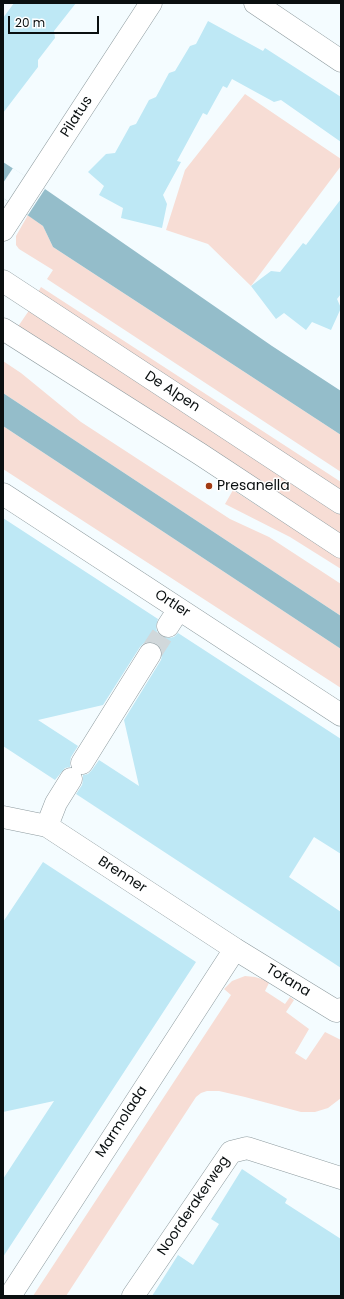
<!DOCTYPE html>
<html>
<head>
<meta charset="utf-8">
<style>
	body { margin:0 }
	#map { position:relative; width:344px; height:1299px; overflow:hidden; background:#f4fcff; font-family:Poppins,sans-serif }
	canvas { display:block }
	.frame { position:absolute; inset:0; border:4px solid #0a0f10; pointer-events:none }
	.scale { position:absolute; left:8px; top:16px; width:91px; height:18px; box-sizing:border-box; border:2px solid #0a0f10; border-top:0; padding-left:5px; font-size:12px; line-height:14px; white-space:nowrap; color:#0a0f10; -webkit-text-stroke:3px #fff; paint-order:stroke }
</style>
</head>
<body>
<div id="map">
<canvas width="344" height="1299"></canvas>
<div class="frame"></div>
<div class="scale">20 m</div>
</div>
<script>
const ctx = document.querySelector('canvas').getContext('2d');
ctx.lineJoin = 'round';
function fill(path, color) { ctx.fillStyle = color; ctx.fill(path, 'evenodd'); }
const shape = rows => new Path2D(rows.map(r => 'M' + r).join(''));
function strokePath(path, color, width, dash) { ctx.strokeStyle = color; ctx.lineWidth = width; ctx.lineCap = dash ? 'butt' : 'round'; ctx.setLineDash(dash || []); ctx.stroke(path); }
function drawText(font, color, halo, rows, align = 'center') {
  ctx.font = font + ' Poppins,sans-serif'; ctx.lineWidth = 3; ctx.setLineDash([]); ctx.textBaseline = 'middle'; ctx.strokeStyle = halo; ctx.fillStyle = color; for (const [text, x, y, turn = 0] of rows) {
    ctx.save(); ctx.translate(x, y); ctx.rotate((+turn || 0) * Math.PI / 180); ctx.textAlign = isNaN(turn) ? turn : align; if (halo) ctx.strokeText(text, 0, 0); ctx.fillText(text, 0, 0); ctx.restore();
  }
}
fill(shape([
	[245,94,341,159,341,166,251,286,208,244,166,230,185,170],
	[28,215,43,226,53,247,341,435,341,472,47,279,53,270,19,249,16,245,16,236],
	[41,287,341,482,341,493,37,294],
	[30,309,341,514,341,539,17,328],
	[3,361,21,373,81,422,230,519,269,537,341,584,341,616,3,393],
	[3,426,341,649,341,688,3,469],
	[233,490,341,559,341,569,290,537,225,504],
	[245,976,255,977,265,980,269,983,265,991,285,1004,290,997,294,1000,286,1012,309,1029,295,1053,306,1060,325,1032,341,1040,341,1098,328,1108,315,1112,301,1112,245,1097,219,1091,207,1091,201,1093,196,1097,66,1296,33,1296,231,995,224,989,232,981]
]), '#f7ddd5');
fill(shape([
	[3,162,45,189,272,346,341,391,341,435,53,247,43,226,3,198],
	[3,393,341,616,341,649,3,426]
]), '#94bdca');
fill(shape([
	[13,168,45,189,28,215,3,198,3,183]
]), '#f4fcff');
fill(shape([
	[14,3,76,3,54,31,55,38,38,60,38,67,3,113,3,18],
	[208,21,263,51,265,48,341,97,341,142,281,100,274,102,232,79,227,88,223,86,207,115,203,113,177,161,181,162,163,195,167,204,162,228,121,218,123,208,99,195,104,186,88,172,106,154,115,153,130,126,136,124,149,100,156,97,169,73,175,71,190,46,196,44],
	[341,199,341,294,337,299,341,308,331,330,312,322,306,330,284,313,276,319,251,286,271,271,280,272,303,243,306,245],
	[3,518,158,619,156,626,157,632,161,636,168,638,174,637,178,633,341,739,341,854,314,837,289,877,341,912,341,968,76,794,82,785,83,780,83,775,88,774,92,770,99,760,139,786,124,720,161,660,162,655,161,648,157,644,150,642,144,643,140,647,103,705,38,720,78,746,71,757,70,762,70,767,65,768,55,780,3,746],
	[43,862,196,962,3,1257,3,1179,54,1101,3,1112,3,922],
	[242,1169,287,1199,285,1203,341,1239,341,1296,152,1296,178,1255,193,1265,219,1224,211,1219]
]), '#bee8f5');
strokePath(shape([
	[150,654,168,626]
]), '#d1d8db', 22, [22, 11]);
const street = shape([
	[255,3,341,61],
	[3,230,151,3],
	[3,494,341,715],
	[168,626,179,609],
	[82,763,150,654],
	[3,817,47,826,235,949,336,1011,341,1009],
	[47,826,56,803,71,779],
	[10,1296,235,949],
	[133,1296,231,1152,247,1148,341,1178]
]);
const secondary = shape([
	[3,281,341,503],
	[3,329,200,454,341,547]
]);
strokePath(street, '#8d9a9e', 23);
strokePath(secondary, '#8d9a9e', 23);
strokePath(street, '#fff', 22);
strokePath(secondary, '#fff', 22);
for (const [x, y, r, color] of [
	[209,486,4,"#a13b13"]
]) { const dot = new Path2D(); dot.arc(x, y, r, 0, 2 * Math.PI); ctx.fillStyle = color; ctx.fill(dot); strokePath(dot, '#fff', 1.5); }
drawText('14px', '#0a0f10', '#fff', [
	["Pilatus",77,117,-57],
	["De Alpen",172,392,33],
	["Ortler",172,604,33],
	["Brenner",122,875,33],
	["Tofana",288,981,31],
	["Marmolada",122,1122,-57],
	["Noorderakerweg",194,1206,-56]
]);
drawText('14px', '#0a0f10', '#fff', [
	["Presanella",217,486]
], 'left');
</script>
</body>
</html>
